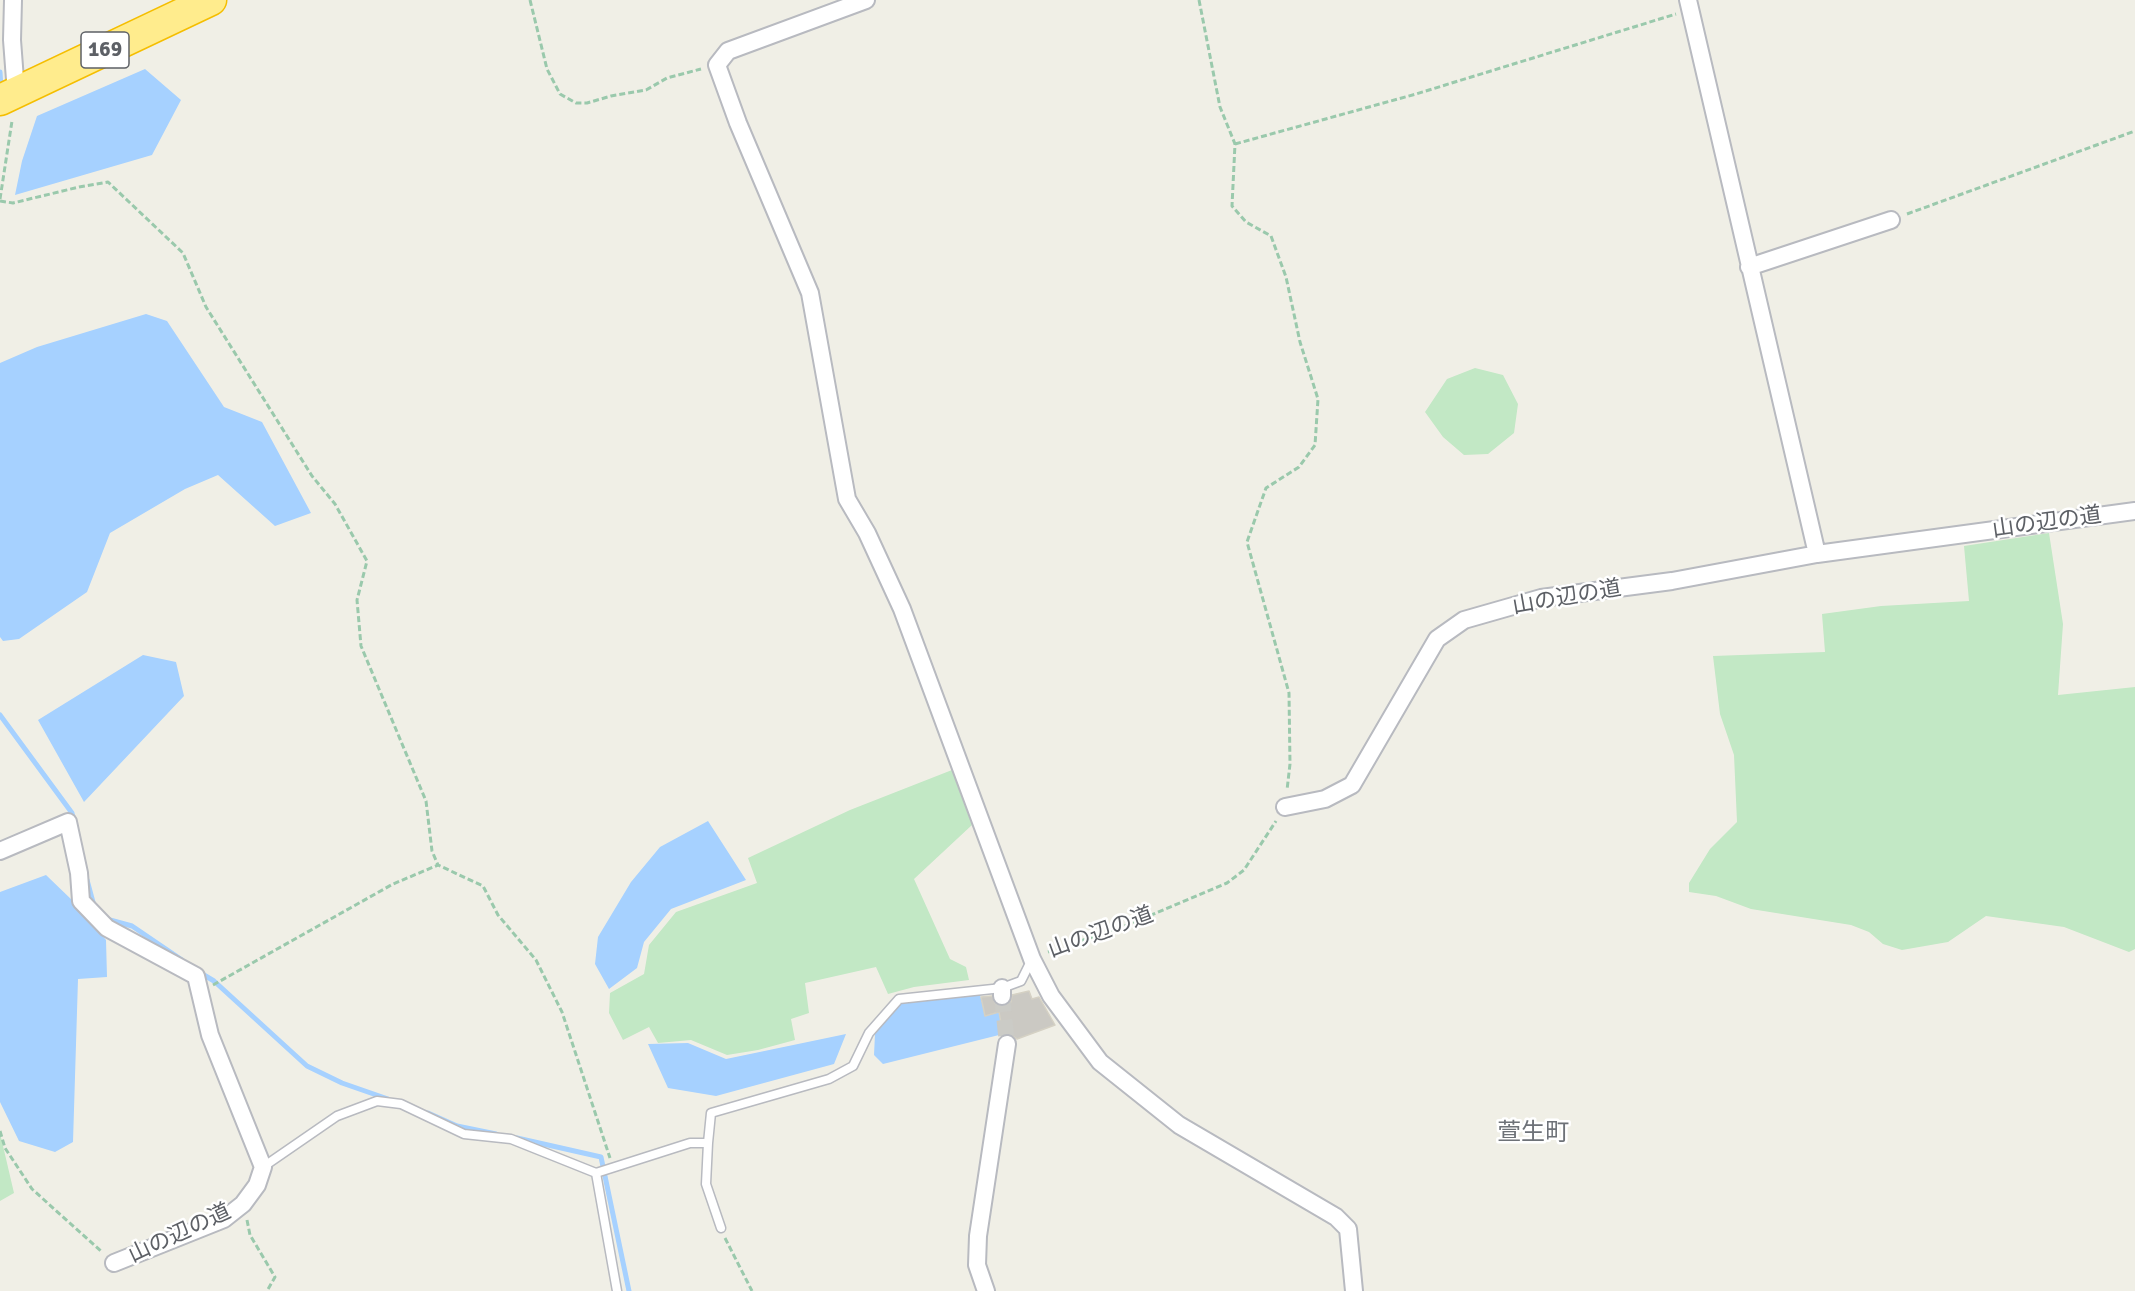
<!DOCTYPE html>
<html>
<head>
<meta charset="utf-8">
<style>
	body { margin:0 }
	canvas { display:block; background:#f0efe6 }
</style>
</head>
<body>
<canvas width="2135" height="1291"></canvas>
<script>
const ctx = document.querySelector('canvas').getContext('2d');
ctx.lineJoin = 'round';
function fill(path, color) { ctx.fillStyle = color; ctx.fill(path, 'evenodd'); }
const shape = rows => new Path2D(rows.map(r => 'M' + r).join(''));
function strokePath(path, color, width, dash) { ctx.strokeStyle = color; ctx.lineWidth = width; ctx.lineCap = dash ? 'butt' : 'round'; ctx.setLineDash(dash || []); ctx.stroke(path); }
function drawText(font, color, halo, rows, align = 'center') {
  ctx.font = font + ' Signika,"Noto Sans JP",sans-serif'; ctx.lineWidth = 5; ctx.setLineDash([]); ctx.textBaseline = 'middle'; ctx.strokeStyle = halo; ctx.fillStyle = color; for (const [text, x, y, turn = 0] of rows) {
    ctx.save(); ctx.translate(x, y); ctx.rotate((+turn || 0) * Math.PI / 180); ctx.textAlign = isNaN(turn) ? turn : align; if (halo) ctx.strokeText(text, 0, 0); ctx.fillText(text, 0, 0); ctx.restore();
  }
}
fill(shape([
	[1475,368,1503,375,1518,404,1514,433,1488,454,1464,455,1443,437,1425,412,1447,379],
	[2049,533,2063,624,2058,695,2135,687,2135,949,2129,952,2064,927,1986,916,1948,942,1902,950,1883,944,1869,932,1851,925,1751,909,1716,896,1689,892,1689,883,1710,849,1737,822,1734,755,1720,714,1713,656,1825,652,1822,614,1881,606,1969,601,1964,546],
	[952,770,972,825,914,879,950,959,966,967,969,980,914,987,888,994,876,967,805,983,809,1013,791,1019,795,1040,758,1050,727,1055,691,1040,658,1043,649,1027,623,1040,609,1013,610,993,644,974,649,945,676,912,757,883,748,858,850,810],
	[0,1133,14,1193,0,1201]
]), '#c2e8c5');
fill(shape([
	[145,69,181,100,152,155,15,195,22,161,37,116],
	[146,314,167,321,224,407,262,422,311,513,275,526,218,475,185,489,110,533,87,592,19,639,3,641,0,637,0,363,37,347],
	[143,655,176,662,184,696,84,802,38,720],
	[708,821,746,880,671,909,644,942,637,968,609,989,595,964,598,937,631,882,660,847],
	[46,875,73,901,106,940,107,977,78,979,73,1142,55,1152,19,1141,0,1102,0,892],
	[980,995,985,1015,999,1012,1003,1034,883,1064,874,1055,875,1034,901,1003],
	[846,1034,834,1064,716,1096,668,1088,648,1044,688,1043,726,1059]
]), '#a6d1ff');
strokePath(shape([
	[0,72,1,89],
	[0,715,72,813,74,822],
	[87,880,94,906],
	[110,920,132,926,182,960],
	[199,972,214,981,307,1066,342,1083,388,1099],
	[428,1113,457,1126,496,1134],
	[517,1138,601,1157,629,1291]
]), '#a6d1ff', 5);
const building = shape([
	[1029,991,1032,999,1039,997,1055,1025,1017,1039,1009,1034,1003,1034,999,1012,985,1016,981,997,992,996,996,1005,1003,1006,1011,1002,1012,995,1029,991]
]);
fill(building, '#cbc9c3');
strokePath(building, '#d5d1c4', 1.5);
strokePath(shape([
	[1002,996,1007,1044]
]), '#cbcbc6', 16, [16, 8]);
const lane = shape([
	[708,1143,706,1184,721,1228],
	[263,1167,337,1116,377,1101,401,1104,464,1134,511,1139,596,1173,690,1143,708,1143,711,1113,829,1079,853,1066,869,1033,899,999,1002,988,1021,981,1032,959],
	[596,1173,617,1291]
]);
const street = shape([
	[13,0,12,40,16,93],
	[866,0,728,51,717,65,738,123,810,293,847,499,867,533,902,609,1032,959,1051,996,1100,1062,1179,1125,1336,1217,1348,1229,1354,1291],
	[1688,0,1817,554],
	[1749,267,1891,220],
	[1285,807,1325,799,1352,785,1437,639,1464,620,1541,598,1672,581,1817,554,2135,511],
	[0,851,68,822,79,873,81,901,107,928,196,976,210,1035,263,1167,257,1185,243,1204,224,1219,114,1263],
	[1002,996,1002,988],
	[986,1291,977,1265,978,1236,1007,1044]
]);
const highway = shape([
	[0,100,211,0]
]);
strokePath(lane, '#b8bac0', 11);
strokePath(street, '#b8bac0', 20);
strokePath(highway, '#f5be00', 33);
strokePath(shape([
	[530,0,547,69,560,94,576,103,587,103,611,96,646,90,667,78,701,69],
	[1199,0,1220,107,1235,144,1232,206,1246,222,1271,236,1286,277,1300,342,1318,399,1315,445,1299,467,1266,488,1247,542,1289,693,1290,764,1287,790],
	[1235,144,1416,94,1676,14],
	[0,199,12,121],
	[0,201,13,203,79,187,108,182,183,253,206,307,312,476,335,504,367,561,357,600,361,646,426,801,432,851,438,865],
	[1907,214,2135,131],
	[1048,952,1130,924,1227,883,1244,870,1276,821],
	[213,985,393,884,438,865,483,886,498,915,536,960,562,1012,610,1158],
	[0,1131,5,1148,32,1189,102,1252],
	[247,1220,250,1235,275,1277,267,1291],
	[725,1238,752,1291]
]), '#9ac9ac', 3, [6, 3]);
strokePath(lane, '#fff', 8);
strokePath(street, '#fff', 16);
strokePath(highway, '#ffec8d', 30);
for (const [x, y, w] of [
	[105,50,48]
]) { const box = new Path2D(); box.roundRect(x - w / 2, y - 18, w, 36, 4.5); ctx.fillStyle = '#fff'; ctx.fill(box); strokePath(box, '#5d6066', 1.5); }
drawText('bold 21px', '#5d6066', null, [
	["169",105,50]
]);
drawText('22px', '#5d6066', '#fff', [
	["山の辺の道",2047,523,-8],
	["山の辺の道",1567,598,-10],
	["山の辺の道",1101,933,-20],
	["山の辺の道",180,1234,-25]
]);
drawText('24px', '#6e7278', '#fff', [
	["萱生町",1533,1134]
]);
</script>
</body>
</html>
